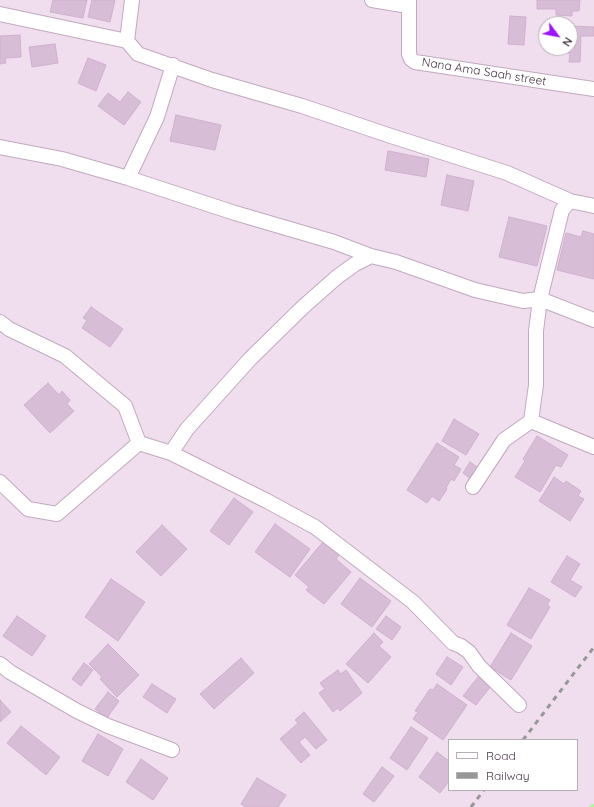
<!DOCTYPE html>
<html>
<head>
<meta charset="utf-8">
<style>
	body { margin:0 }
	#map { position:relative; width:594px; height:807px; overflow:hidden; background:#f5e8f3; font-family:Quicksand,sans-serif }
	canvas { display:block }
	.legend { position:absolute; left:448px; top:739px; width:130px; height:52px; box-sizing:border-box; background:#fff; border:1px solid #b6afb6; margin:0; padding:5px 7px; list-style:none; font-size:12px; color:#493648 }
	.legend li { display:flex; align-items:center; gap:8px; height:20px }
	.legend b { width:20px; border:1px solid #b6afb6 }
	.north { position:absolute; left:538px; top:16px; width:40px; height:40px; box-sizing:border-box; background:#fff; border:1px solid #b6afb6; border-radius:50%; rotate:122deg; font-size:11px; font-weight:700; line-height:16px; text-align:center; color:#493648 }
	.north::after { content:''; display:block; margin:auto; width:14px; height:18px; background:#9b15ff; clip-path:polygon(50% 0,100% 100%,50% 72%,0 100%) }
</style>
</head>
<body>
<div id="map">
<canvas width="594" height="807"></canvas>
<ul class="legend">
<li><b style="height:5px;background:#fff"></b>Road</li>
<li><b style="height:5px;background:#979797"></b>Railway</li>
</ul>
<div class="north">N</div>
</div>
<script>
const ctx = document.querySelector('canvas').getContext('2d');
ctx.lineJoin = 'round';
function fill(path, color) { ctx.fillStyle = color; ctx.fill(path, 'evenodd'); }
const shape = rows => new Path2D(rows.map(r => 'M' + r).join(''));
function strokePath(path, color, width, dash) { ctx.strokeStyle = color; ctx.lineWidth = width; ctx.lineCap = dash ? 'butt' : 'round'; ctx.setLineDash(dash || []); ctx.stroke(path); }
function drawText(font, color, halo, rows, align = 'center') {
  ctx.font = font + ' Quicksand,sans-serif'; ctx.lineWidth = 3; ctx.setLineDash([]); ctx.textBaseline = 'middle'; ctx.strokeStyle = halo; ctx.fillStyle = color; for (const [text, x, y, turn = 0] of rows) {
    ctx.save(); ctx.translate(x, y); ctx.rotate((+turn || 0) * Math.PI / 180); ctx.textAlign = isNaN(turn) ? turn : align; if (halo) ctx.strokeText(text, 0, 0); ctx.fillText(text, 0, 0); ctx.restore();
  }
}
fill(shape([
	[0,0,594,0,594,807,0,807],
	[546,24,570,24,570,48,546,48],
	[449,740,577,740,577,790,449,790]
]), '#f0ddee');
strokePath(shape([
	[591,807,594,806]
]), '#b0f4a2', 4);
const building = shape([
	[53,0,87,0,83,18,50,12,53,0],
	[92,0,115,0,110,22,88,17,92,0],
	[537,0,580,0,579,11,572,11,572,16,556,15,556,9,537,9,537,0],
	[510,16,526,17,524,45,508,44,510,16],
	[570,26,594,27,594,36,581,36,580,62,569,62,570,53,554,52,555,48,570,48,570,26],
	[20,35,21,57,5,58,6,63,0,64,0,36,20,35],
	[55,44,58,63,32,67,29,47,55,44],
	[88,58,106,65,96,91,78,83,88,58],
	[128,92,141,102,124,125,98,106,108,93,120,102,128,92],
	[176,115,221,125,215,150,170,141,176,115],
	[388,151,429,159,426,177,385,170,388,151],
	[447,175,474,181,468,211,441,205,447,175],
	[509,217,547,226,537,266,499,257,509,217],
	[583,231,594,234,594,279,557,270,566,233,581,237,583,231],
	[91,307,123,329,110,347,82,328,87,320,83,318,91,307],
	[48,383,59,395,62,391,70,400,67,404,74,411,50,433,24,405,48,383],
	[454,419,479,434,466,455,442,441,454,419],
	[537,436,568,455,561,467,556,465,540,492,515,477,525,461,523,459,537,436],
	[437,443,459,457,454,465,461,469,454,481,451,479,446,488,447,489,439,501,432,496,427,503,407,490,437,443],
	[470,462,480,469,472,480,463,473,470,462],
	[554,477,564,484,566,481,581,491,578,496,584,499,570,521,539,501,554,477],
	[234,498,253,512,229,545,210,531,234,498],
	[275,524,310,549,290,577,255,552,275,524],
	[162,525,187,549,161,576,136,552,162,525],
	[323,542,339,555,336,559,351,572,324,604,306,590,309,587,295,575,323,542],
	[567,556,580,564,570,580,582,587,575,597,551,582,567,556],
	[360,578,391,601,372,627,341,604,360,578],
	[111,579,145,602,118,641,85,617,111,579],
	[529,588,550,600,547,605,550,607,531,639,507,625,529,588],
	[17,616,46,636,32,656,3,636,17,616],
	[386,616,401,627,392,640,376,629,386,616],
	[374,633,383,642,379,646,391,657,368,683,346,664,374,633],
	[511,633,532,646,511,680,490,667,511,633],
	[108,644,139,675,117,697,100,679,102,677,89,664,108,644],
	[447,657,463,667,451,685,436,674,447,657],
	[241,658,254,673,214,709,200,694,241,658],
	[84,663,93,670,81,686,72,679,84,663],
	[338,670,341,674,346,670,362,693,340,711,338,708,333,712,319,693,325,689,320,683,338,670],
	[478,677,491,686,476,705,463,696,478,677],
	[152,684,176,699,167,713,143,697,152,684],
	[437,684,467,705,443,740,413,719,418,712,415,711,430,689,433,690,437,684],
	[108,692,119,701,107,718,95,709,108,692],
	[0,700,11,712,0,722,0,700],
	[304,712,327,740,316,749,305,737,299,742,310,755,301,763,280,739,298,723,295,720,304,712],
	[21,726,60,757,46,775,7,743,21,726],
	[411,727,428,738,407,770,390,758,411,727],
	[98,734,123,749,108,776,82,761,98,734],
	[437,752,449,761,449,781,440,793,419,777,437,752],
	[141,759,168,778,153,800,126,782,141,759],
	[382,767,394,776,374,802,363,794,382,767],
	[257,778,286,795,278,807,246,807,241,804,257,778]
]);
fill(building, '#d7bdd6');
strokePath(building, '#d2b0d1', 1);
const street = shape([
	[372,0,408,6],
	[409,0,409,54,411,59,415,62,594,89],
	[0,14,127,41,138,54,212,80,302,106,391,136,507,173,570,201],
	[127,41,132,0],
	[0,147,62,159,128,178,235,213,334,242,371,256,396,262,475,290,523,301,540,299,594,320],
	[128,178,157,117,173,65],
	[0,322,9,329,65,356,125,406,139,443],
	[531,421,536,385,536,331,540,299,562,210,570,201,594,206],
	[139,443,171,453,267,501,315,527,413,602,453,643,461,646,469,652,479,666,519,705],
	[171,453,187,429,250,359,303,307,337,277,355,264,371,256],
	[0,482,28,509,57,514,139,443],
	[473,487,504,440,531,421,594,447],
	[0,664,10,672,77,711,108,726,172,750]
]);
strokePath(street, '#c1aabf', 16);
strokePath(street, '#fff', 14);
strokePath(shape([
	[523,740,594,647],
	[471,807,484,790]
]), '#979797', 3, [5, 5]);
drawText('12px', '#493648', '#fff', [
	["Nana Ama Saah street",484,72,9]
]);
</script>
</body>
</html>
